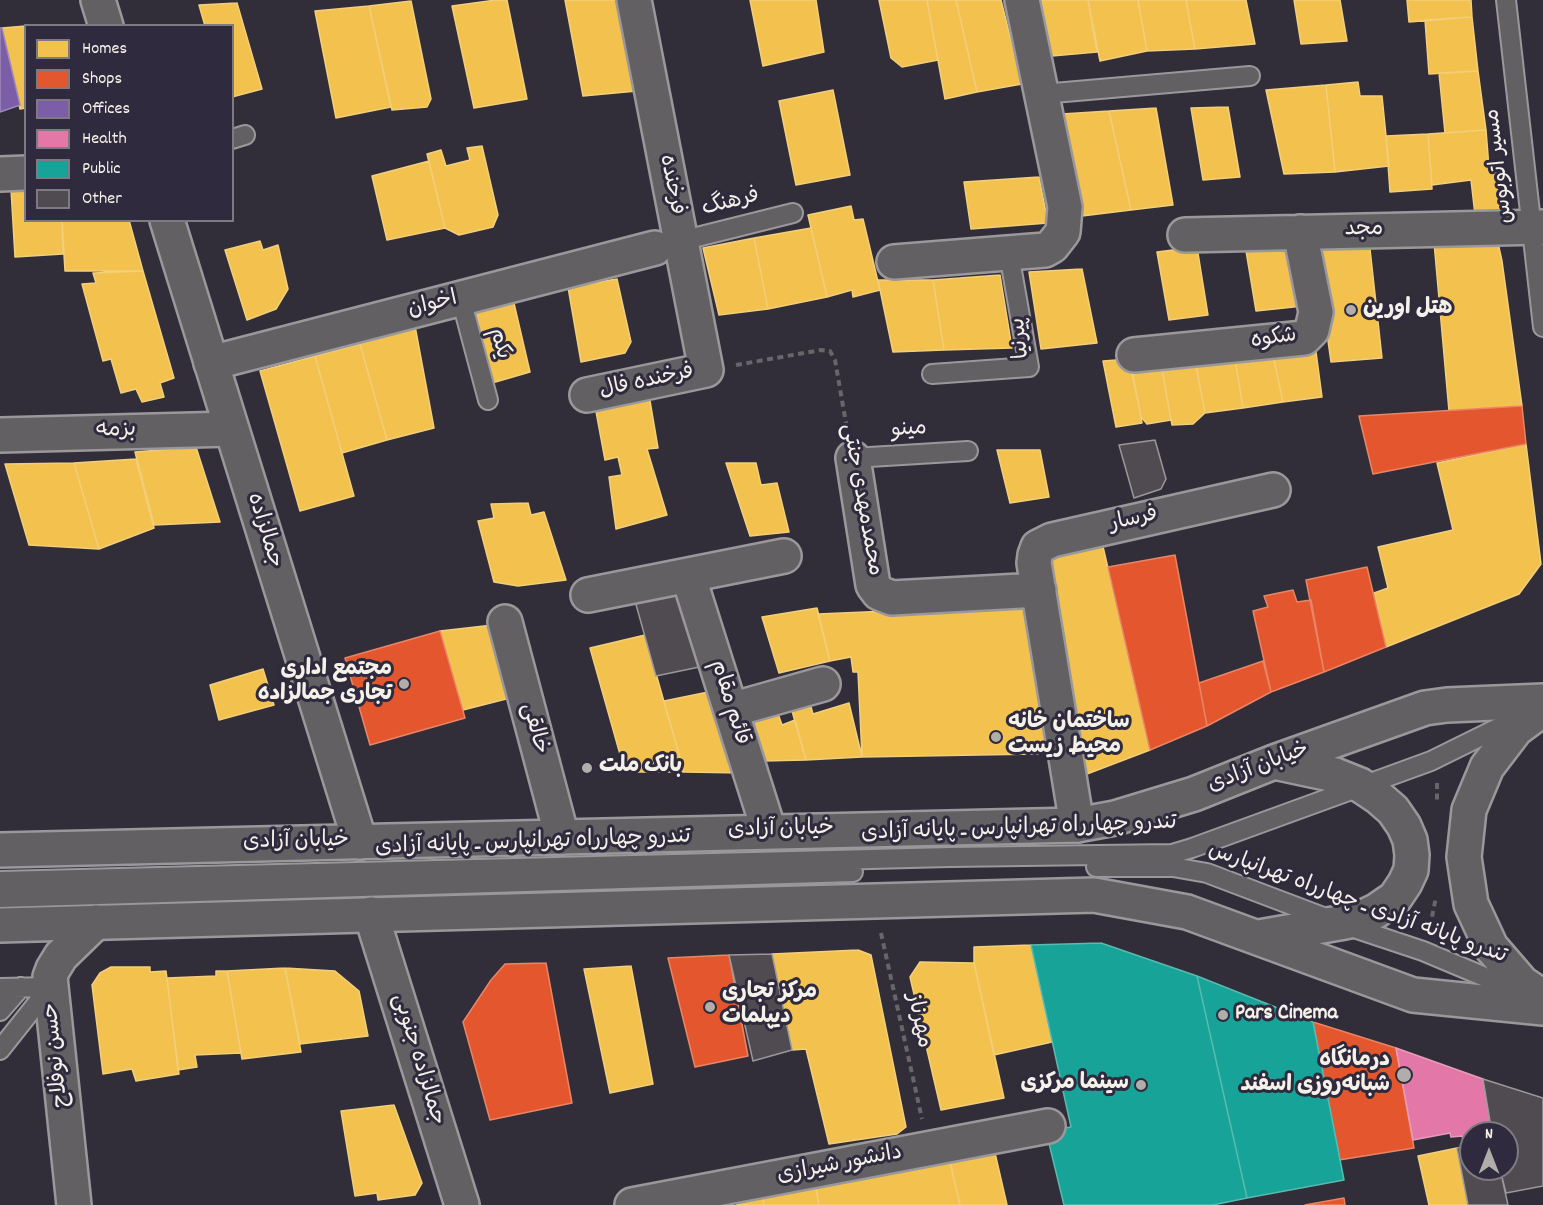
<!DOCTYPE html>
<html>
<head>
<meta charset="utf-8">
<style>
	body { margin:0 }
	#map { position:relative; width:1543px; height:1205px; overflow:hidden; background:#312e39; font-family:Dekko,sans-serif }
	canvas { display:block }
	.legend { position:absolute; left:24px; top:24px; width:210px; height:198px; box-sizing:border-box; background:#2f2a3d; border:2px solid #7e7a81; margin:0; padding:8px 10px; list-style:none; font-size:18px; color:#f4f1e8 }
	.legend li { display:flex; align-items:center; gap:12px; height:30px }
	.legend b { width:30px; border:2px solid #7e7a81 }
	.north { position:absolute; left:1459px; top:1121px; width:60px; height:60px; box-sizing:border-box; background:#2f2a3d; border:2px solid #7e7a81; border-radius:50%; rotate:0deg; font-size:16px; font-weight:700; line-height:24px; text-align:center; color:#f4f1e8 }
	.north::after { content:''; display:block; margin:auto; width:21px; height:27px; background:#b0adab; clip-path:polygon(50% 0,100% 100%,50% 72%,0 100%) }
</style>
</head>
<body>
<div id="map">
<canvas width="1543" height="1205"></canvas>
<ul class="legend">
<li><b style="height:16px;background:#f2c14e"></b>Homes</li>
<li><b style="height:16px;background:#e4572e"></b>Shops</li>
<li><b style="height:16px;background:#7b5ea7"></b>Offices</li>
<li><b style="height:16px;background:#e377a8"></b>Health</li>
<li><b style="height:16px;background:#17a398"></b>Public</li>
<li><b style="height:16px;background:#504b50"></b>Other</li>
</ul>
<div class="north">N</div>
</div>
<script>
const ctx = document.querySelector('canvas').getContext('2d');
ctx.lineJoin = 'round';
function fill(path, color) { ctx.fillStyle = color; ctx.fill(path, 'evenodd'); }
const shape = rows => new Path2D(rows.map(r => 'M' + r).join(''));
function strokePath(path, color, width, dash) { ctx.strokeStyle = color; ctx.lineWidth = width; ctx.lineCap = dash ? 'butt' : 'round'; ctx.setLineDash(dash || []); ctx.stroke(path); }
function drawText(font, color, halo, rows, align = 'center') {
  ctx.font = font + ' Dekko,"Playpen Sans Arabic",sans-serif'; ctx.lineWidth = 6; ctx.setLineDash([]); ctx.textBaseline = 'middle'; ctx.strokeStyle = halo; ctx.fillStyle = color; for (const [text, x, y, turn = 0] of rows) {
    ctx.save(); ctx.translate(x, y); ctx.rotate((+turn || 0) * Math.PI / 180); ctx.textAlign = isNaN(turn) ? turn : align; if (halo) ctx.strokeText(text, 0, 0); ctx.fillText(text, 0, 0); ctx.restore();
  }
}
const homes = shape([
	[496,0,507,0,527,99,474,108,452,6,496,0],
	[565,0,617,0,637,91,583,96,565,0],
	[750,0,816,0,824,52,763,66,750,0],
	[879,0,927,0,938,60,902,67,891,58,879,0],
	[927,0,956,0,977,92,945,99,927,0],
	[956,0,1001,0,1022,84,977,92,956,0],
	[1041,0,1088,0,1097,52,1052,56,1041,0],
	[1088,0,1138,0,1147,51,1100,61,1088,0],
	[1138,0,1186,0,1195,49,1147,51,1138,0],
	[1186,0,1246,0,1255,44,1195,49,1186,0],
	[1294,0,1340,0,1347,41,1301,44,1294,0],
	[1407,0,1471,0,1472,17,1409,22,1407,0],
	[411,1,431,99,427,107,392,110,369,6,411,1],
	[237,3,262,89,232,97,232,26,205,26,199,5,237,3],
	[369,6,391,107,336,118,315,11,369,6],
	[1472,17,1478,71,1429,74,1425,20,1472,17],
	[26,26,26,108,20,109,2,28,26,26],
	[1478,71,1486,130,1445,133,1439,73,1478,71],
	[1358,82,1360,96,1382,96,1389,166,1335,172,1326,85,1358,82],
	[1326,85,1335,172,1284,174,1266,90,1326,85],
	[833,90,850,175,796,185,779,101,833,90],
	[1228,107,1240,177,1203,180,1191,108,1228,107],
	[1156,108,1173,205,1131,210,1109,111,1156,108],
	[1109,111,1131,210,1082,216,1062,114,1109,111],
	[1486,130,1489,168,1496,168,1500,208,1492,215,1475,215,1471,180,1432,185,1428,134,1486,130],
	[1428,134,1432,189,1390,192,1386,136,1428,134],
	[482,146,498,215,493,227,459,235,445,228,427,154,441,150,446,166,470,160,467,148,482,146],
	[429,161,445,228,387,240,372,176,429,161],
	[1039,177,1048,223,971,229,964,182,1039,177],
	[26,188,26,220,62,220,63,254,15,257,11,189,26,188],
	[851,206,854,220,863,219,880,290,853,297,852,290,827,297,808,215,851,206],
	[62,220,129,220,143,271,65,271,62,220],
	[811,228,827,297,768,309,754,238,811,228],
	[754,238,768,309,719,315,703,248,754,238],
	[1369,240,1382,358,1331,362,1314,242,1369,240],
	[260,241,263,250,278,245,288,289,276,309,247,320,225,250,260,241],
	[1293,242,1303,306,1256,311,1245,245,1293,242],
	[1434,242,1498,243,1502,261,1522,406,1449,411,1434,242],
	[1197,247,1208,315,1169,320,1157,252,1197,247],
	[1082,269,1097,343,1041,349,1029,272,1082,269],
	[143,271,174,378,160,383,164,397,142,402,136,389,121,393,111,359,103,361,82,284,96,283,93,273,143,271],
	[1000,275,1012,348,944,350,933,280,1000,275],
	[617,279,631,342,625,353,581,362,568,287,617,279],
	[878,280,933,280,944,350,893,352,878,280],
	[513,299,530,372,492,383,475,307,513,299],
	[415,326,434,428,387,440,360,344,415,326],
	[360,344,387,440,342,453,315,356,360,344],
	[1316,352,1322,397,1283,402,1273,355,1316,352],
	[1273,355,1283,402,1243,408,1235,359,1273,355],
	[315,356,354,496,300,511,260,371,315,356],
	[1130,359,1142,423,1116,427,1103,361,1130,359],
	[1235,359,1243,408,1205,413,1195,360,1235,359],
	[1195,360,1205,413,1193,424,1172,425,1161,364,1195,360],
	[1161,364,1171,420,1147,424,1141,417,1131,368,1161,364],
	[649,395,658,448,647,449,667,515,616,529,609,477,622,475,618,457,605,460,595,406,649,395],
	[1526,444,1541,564,1519,594,1386,647,1374,593,1388,588,1378,547,1453,530,1437,463,1526,444],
	[196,447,220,522,154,525,135,452,196,447],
	[997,450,1040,450,1049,497,1010,503,997,450],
	[136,459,154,528,99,549,74,463,136,459],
	[74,463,99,549,29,545,5,464,74,463],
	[726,463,756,463,761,485,777,483,789,532,750,536,726,463],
	[528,503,531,515,544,512,566,580,518,586,494,582,478,521,494,518,491,504,528,503],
	[1101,538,1150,750,1087,774,1042,552,1101,538],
	[1029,605,1048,741,1038,754,862,757,858,672,853,672,851,657,830,661,818,614,1029,605],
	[817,608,830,661,779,673,762,617,817,608],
	[493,625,514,697,463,710,440,631,493,625],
	[645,635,684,772,625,772,590,648,645,635],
	[263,669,274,705,219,720,210,685,263,669],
	[718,690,743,773,684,772,664,701,718,690],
	[849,703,862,757,806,760,792,711,811,707,813,714,849,703],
	[776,708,782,725,795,720,806,760,763,761,748,720,776,708],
	[1031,945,1052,1042,994,1055,974,963,974,947,1031,945],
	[858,950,871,955,906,1127,897,1134,829,1144,806,1049,792,1050,772,954,858,950],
	[920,962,974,963,1004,1098,941,1110,910,977,920,962],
	[631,966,653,1084,610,1093,584,969,631,966],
	[111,967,150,967,150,972,166,971,179,1074,136,1081,132,1069,103,1074,92,985,100,973,111,967],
	[285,968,335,971,359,991,368,1036,300,1044,285,968],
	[285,968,301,1052,242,1059,227,971,285,968],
	[216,971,227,971,241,1053,195,1055,197,1067,178,1070,167,978,216,976,216,971],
	[394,1105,422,1183,415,1195,378,1200,377,1193,355,1196,341,1111,394,1105],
	[1457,1148,1468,1205,1429,1205,1418,1156,1457,1148],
	[995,1153,1007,1205,960,1205,950,1162,995,1153],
	[949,1157,960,1205,819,1205,815,1183,949,1157],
	[815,1183,819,1205,764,1205,762,1192,815,1183],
	[762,1192,764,1205,737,1205,736,1198,762,1192]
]);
fill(homes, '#f2c14e');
strokePath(homes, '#f3cf7c', 1.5);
const shops = shape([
	[1522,406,1526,444,1373,474,1359,416,1522,406],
	[1175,555,1207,726,1150,750,1108,567,1175,555],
	[1367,567,1386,647,1324,672,1306,580,1367,567],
	[1293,590,1297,602,1311,600,1324,672,1271,692,1253,611,1268,607,1264,596,1293,590],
	[440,631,465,718,370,745,345,658,440,631],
	[1263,661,1271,692,1207,726,1199,683,1263,661],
	[729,955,748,1056,695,1067,668,958,729,955],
	[546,963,572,1103,490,1120,463,1022,491,980,505,964,546,963],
	[1313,1022,1396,1048,1414,1148,1339,1160,1313,1022],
	[1344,1198,1345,1205,1305,1205,1344,1198]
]);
fill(shops, '#e4572e');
strokePath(shops, '#e98566', 1.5);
const offices = shape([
	[0,28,2,28,20,105,0,112,0,28]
]);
fill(offices, '#7b5ea7');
strokePath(offices, '#9f8aba', 1.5);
const health = shape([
	[1396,1048,1483,1079,1492,1133,1471,1133,1471,1145,1465,1146,1462,1136,1451,1137,1450,1133,1413,1140,1396,1048]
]);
fill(health, '#e377a8');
strokePath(health, '#e89cbb', 1.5);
const public = shape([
	[1101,943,1197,976,1247,1198,1213,1205,1064,1205,1046,1131,1071,1127,1031,945,1101,943],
	[1197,976,1313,1022,1344,1180,1247,1198,1197,976]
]);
fill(public, '#17a398');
strokePath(public, '#59bab0', 1.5);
const building = shape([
	[1155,440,1166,479,1161,489,1134,498,1119,445,1155,440],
	[680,590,709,665,656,676,635,601,680,590],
	[772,954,792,1050,753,1061,729,955,772,954],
	[1483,1079,1543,1098,1543,1186,1506,1193,1500,1169,1507,1169,1507,1133,1492,1133,1483,1079],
	[1471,1145,1471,1169,1500,1169,1508,1205,1468,1205,1457,1148,1471,1145]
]);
fill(building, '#504b50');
strokePath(building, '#9a989b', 1.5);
const lane = shape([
	[1506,0,1543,327],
	[1042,94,1250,76],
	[232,139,245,135],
	[681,241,793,213],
	[461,299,488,400],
	[932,374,1029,367,1009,254],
	[853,458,968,451],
	[1096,867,1173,867,1207,873,1339,923,1423,951,1523,993],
	[0,881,950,857,1172,854,1192,848,1431,761,1514,720],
	[0,898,853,872],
	[0,988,50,987],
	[0,1011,21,987],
	[0,1050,50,987]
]);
const street = shape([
	[0,174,26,173],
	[1185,235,1543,227],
	[894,262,1045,250,1052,246,1063,232,1065,207,1022,0],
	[1134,355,1304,338,1312,330,1316,312,1300,232],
	[211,363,655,248],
	[587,395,706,370,634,0],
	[0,435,231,429],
	[853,458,873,585,879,593,892,598,1039,590],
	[688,575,769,831],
	[588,595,784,556],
	[505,622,562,837],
	[731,710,823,684],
	[1077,825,1034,563,1035,555,1038,547,1052,540,1273,490],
	[632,1205,1048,1126]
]);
const secondary = shape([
	[98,0,106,26],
	[167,220,360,842],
	[371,914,462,1205],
	[74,1205,50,977,53,969,61,956,96,922]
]);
const primary = shape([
	[1543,709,1516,729,1487,767,1469,810,1464,857,1471,904,1491,947,1522,983,1543,997],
	[0,850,1077,825,1115,818,1194,794,1274,762,1425,708,1447,705,1543,701],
	[0,925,1094,895,1187,912,1413,995,1543,1008],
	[1259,937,1339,923,1359,919,1376,911,1395,898,1405,883,1411,870,1412,855,1410,840,1404,826,1393,810,1378,797,1360,785,1335,775,1274,762]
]);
strokePath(lane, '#9a989b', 22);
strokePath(street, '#9a989b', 38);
strokePath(secondary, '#9a989b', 38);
strokePath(primary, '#9a989b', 38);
strokePath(shape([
	[736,365,821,350,830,351,835,360,847,429],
	[1437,783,1437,800],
	[1430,927,1436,897],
	[881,933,922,1119]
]), '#68666b', 4, [6, 4.5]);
strokePath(lane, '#626063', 18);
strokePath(street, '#626063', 33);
strokePath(secondary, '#626063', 33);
strokePath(primary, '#626063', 33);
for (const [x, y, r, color] of [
	[1351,310,6,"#b0adab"],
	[404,684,6,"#b0adab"],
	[996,737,6,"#b0adab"],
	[587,768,6,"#b0adab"],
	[710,1007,6,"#b0adab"],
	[1223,1015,6,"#b0adab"],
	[1404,1075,8,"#b0adab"],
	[1141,1085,6,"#b0adab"]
]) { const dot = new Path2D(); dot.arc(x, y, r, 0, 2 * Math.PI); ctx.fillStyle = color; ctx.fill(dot); strokePath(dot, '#2f2a3d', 2); }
drawText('22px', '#f4f1e8', '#2f2a3d', [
	["مسیر اتوبوس",1501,166,-97],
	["فرخنده",670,185,79],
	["فرهنگ",731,204,-14],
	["مجد",1364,231,-1],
	["اخوان",433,306,-14],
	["پیرنیا",1022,338,-96],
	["شکوه",1274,340,-8],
	["یکم",498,344,76],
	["فرخنده فال",647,383,-12],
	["مینو",909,431,-4],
	["بزمه",116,432,-1],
	["محمدمهدی جنتی",860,500,80],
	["فرسار",1134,521,-13],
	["جمالزاده",263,531,73],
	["قائم مقام",728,703,73],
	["خالقی",533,729,75],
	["خیابان آزادی",1259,769,-21],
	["تندرو چهارراه تهرانپارس ـ پایانه آزادی",1019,830,-2],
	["خیابان آزادی",781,831,-1],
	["خیابان آزادی",296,843,-1],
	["تندرو چهارراه تهرانپارس ـ پایانه آزادی",533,844,-2],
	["تندرو پایانه آزادی ـ چهارراه تهرانپارس",1357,905,20],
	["مهرناز",917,1021,78],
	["حسن نوفلاح",58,1055,-96],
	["جمالزاده جنوبی",417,1060,73],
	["دانشور شیرازی",840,1166,-11]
]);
drawText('bold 22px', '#f4f1e8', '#2f2a3d', [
	["هتل اورین",1363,310],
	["مجتمع اداری",392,671,"right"],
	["تجاری جمالزاده",392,696,"right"],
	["ساختمان خانه",1008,724],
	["محیط زیست",1008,749],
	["بانک ملت",599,768],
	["مرکز تجاری",722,994],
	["دیپلمات",722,1019],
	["Pars Cinema",1235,1015],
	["درمانگاه",1390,1062,"right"],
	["شبانه‌روزی اسفند",1390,1087,"right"],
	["سینما مرکزی",1129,1085,"right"]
], 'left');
</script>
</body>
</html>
